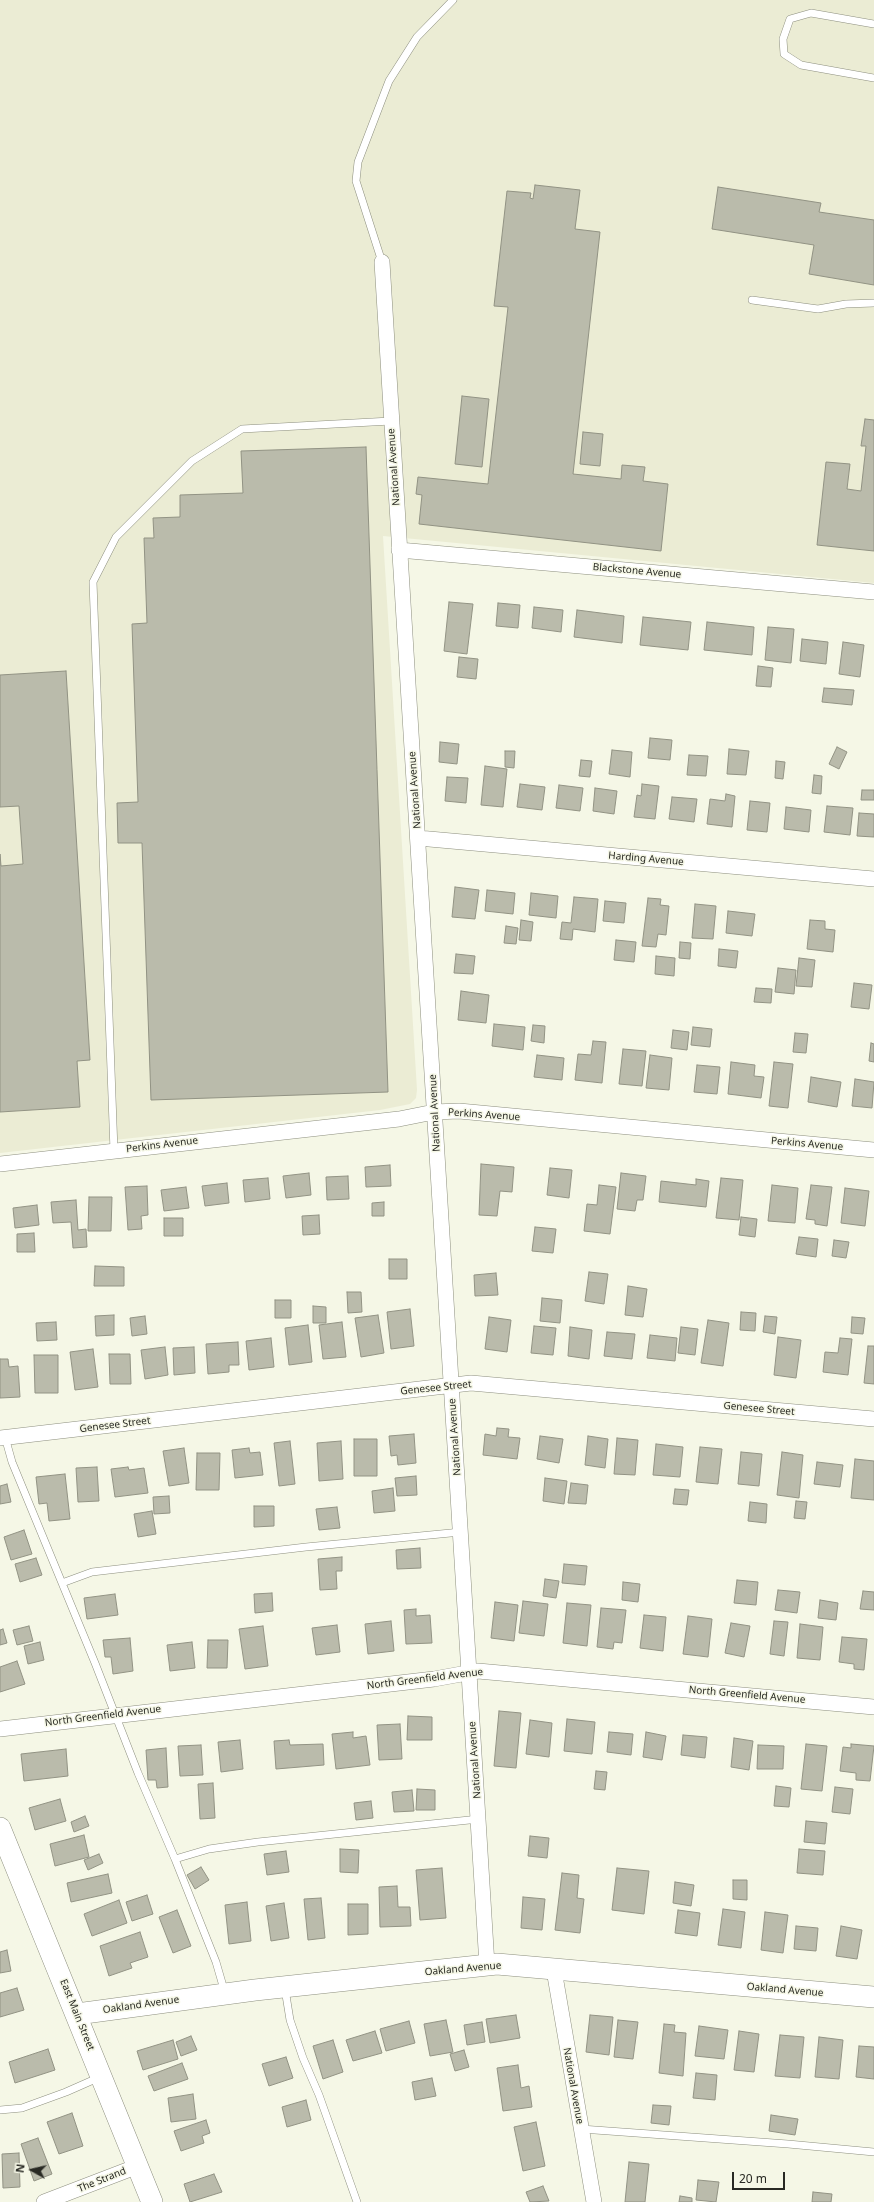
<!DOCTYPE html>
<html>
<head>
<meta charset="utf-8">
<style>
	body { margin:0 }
	#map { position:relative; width:874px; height:2202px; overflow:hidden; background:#f5f7e6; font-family:"Noto Sans",sans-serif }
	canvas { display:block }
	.north { position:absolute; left:12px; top:2150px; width:40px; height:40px; -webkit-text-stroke:3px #f5f7e6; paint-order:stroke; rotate:278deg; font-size:11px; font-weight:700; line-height:16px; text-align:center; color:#282923 }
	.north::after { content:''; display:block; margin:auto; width:14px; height:18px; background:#282923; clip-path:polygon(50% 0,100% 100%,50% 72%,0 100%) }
	.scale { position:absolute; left:732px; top:2172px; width:53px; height:18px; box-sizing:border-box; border:2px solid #282923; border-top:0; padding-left:5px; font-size:12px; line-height:14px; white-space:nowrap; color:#282923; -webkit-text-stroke:3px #f5f7e6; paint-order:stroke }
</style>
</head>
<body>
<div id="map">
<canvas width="874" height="2202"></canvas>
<div class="north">N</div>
<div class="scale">20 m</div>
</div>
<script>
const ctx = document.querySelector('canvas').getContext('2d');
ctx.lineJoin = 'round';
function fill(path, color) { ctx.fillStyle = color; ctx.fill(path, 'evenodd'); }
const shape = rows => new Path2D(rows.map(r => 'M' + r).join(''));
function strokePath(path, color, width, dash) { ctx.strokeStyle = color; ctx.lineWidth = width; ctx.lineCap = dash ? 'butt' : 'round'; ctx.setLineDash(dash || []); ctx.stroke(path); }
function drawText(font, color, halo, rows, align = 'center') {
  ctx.font = font + ' "Noto Sans",sans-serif'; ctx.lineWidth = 3; ctx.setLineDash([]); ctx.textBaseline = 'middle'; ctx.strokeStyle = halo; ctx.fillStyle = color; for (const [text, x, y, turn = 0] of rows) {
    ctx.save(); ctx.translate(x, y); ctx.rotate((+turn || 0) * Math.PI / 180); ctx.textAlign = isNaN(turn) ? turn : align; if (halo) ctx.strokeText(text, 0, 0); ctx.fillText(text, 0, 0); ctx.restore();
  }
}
fill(shape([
	[0,0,874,0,874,583,383,536,417,1090,416,1098,410,1104,380,1110,0,1153]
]), '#ebecd4');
const building = shape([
	[535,185,580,190,575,229,600,232,573,474,621,479,622,465,645,467,643,481,668,484,661,551,419,524,422,495,416,494,418,477,488,484,508,307,494,306,507,191,531,193,530,198,533,199,535,185],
	[718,187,821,203,819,212,874,220,874,285,809,274,814,245,712,229,718,187],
	[462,396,489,399,482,467,455,464,462,396],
	[865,419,874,420,874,551,817,545,826,462,850,464,847,489,861,491,866,446,861,446,865,419],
	[583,432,603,434,600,466,580,464,583,432],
	[366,447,388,1092,151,1100,142,843,118,843,117,803,138,802,132,624,147,623,144,538,154,538,153,518,180,517,180,495,243,493,241,451,366,447],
	[449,602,473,604,467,654,444,651,449,602],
	[498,603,520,605,518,628,496,626,498,603],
	[534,607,563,610,561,632,532,628,534,607],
	[577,610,624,616,622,643,574,637,577,610],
	[643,617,691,622,688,650,640,645,643,617],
	[707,622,754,627,752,655,704,650,707,622],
	[768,627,794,629,791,663,765,660,768,627],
	[802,639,828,642,826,664,800,661,802,639],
	[843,642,864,645,860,677,839,674,843,642],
	[459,657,478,659,476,679,457,677,459,657],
	[758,666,773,668,771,687,756,686,758,666],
	[66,671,90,1060,77,1061,80,1107,0,1112,0,854,1,866,23,864,19,806,0,807,0,675,66,671],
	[824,688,854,690,852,705,822,702,824,688],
	[650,738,672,740,670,760,648,758,650,738],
	[440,742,459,744,457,764,439,762,440,742],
	[837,747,847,752,839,769,829,764,837,747],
	[729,749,749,751,746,775,727,774,729,749],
	[612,750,632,752,630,777,609,774,612,750],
	[505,751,515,751,514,768,505,767,505,751],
	[689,755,708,756,706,776,687,775,689,755],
	[581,760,592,761,590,777,579,776,581,760],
	[776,761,785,762,783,779,775,778,776,761],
	[485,766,507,769,503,807,481,805,485,766],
	[814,775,822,776,821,794,812,793,814,775],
	[447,777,468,778,466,803,445,801,447,777],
	[520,784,545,787,542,810,517,807,520,784],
	[642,784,659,786,655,819,634,817,637,795,641,796,642,784],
	[559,785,583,788,580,811,556,808,559,785],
	[595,788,617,791,614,814,593,811,595,788],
	[862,790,874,790,874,800,861,800,862,790],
	[726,794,735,796,732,827,707,824,710,799,725,801,726,794],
	[672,797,697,799,694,822,669,819,672,797],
	[750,801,770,803,767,832,747,830,750,801],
	[827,806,853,808,850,835,824,832,827,806],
	[786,807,811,810,809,832,784,829,786,807],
	[859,813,874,814,874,837,857,836,859,813],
	[455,887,479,890,475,919,452,917,455,887],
	[487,890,515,893,513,914,485,911,487,890],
	[531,893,558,896,556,918,529,915,531,893],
	[574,897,598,899,595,932,573,929,572,940,560,939,562,922,571,923,574,897],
	[648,898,661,899,660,905,669,906,666,935,658,934,656,947,642,946,648,898],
	[605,901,626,903,624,923,603,921,605,901],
	[695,904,716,906,713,939,692,938,695,904],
	[728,911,755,914,752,936,726,933,728,911],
	[521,920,533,922,531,941,519,940,521,920],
	[810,920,825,921,825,929,835,930,833,952,807,949,810,920],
	[506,926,518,928,516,944,504,943,506,926],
	[616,940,636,942,634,962,614,960,616,940],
	[680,942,691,943,690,959,679,958,680,942],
	[719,949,738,951,736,968,718,966,719,949],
	[456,954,475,956,473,974,454,973,456,954],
	[656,956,675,958,674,976,655,974,656,956],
	[799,958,815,960,812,987,796,986,799,958],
	[778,968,796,970,794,994,775,992,778,968],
	[854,983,872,985,869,1009,851,1007,854,983],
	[756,988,772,989,771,1003,754,1002,756,988],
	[461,991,489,995,486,1023,458,1020,461,991],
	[494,1024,525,1027,523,1050,492,1046,494,1024],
	[533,1025,545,1026,544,1043,531,1041,533,1025],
	[693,1027,712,1029,710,1047,691,1045,693,1027],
	[673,1030,689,1032,687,1050,671,1048,673,1030],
	[795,1033,808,1034,806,1053,793,1052,795,1033],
	[593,1041,606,1042,602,1083,575,1080,578,1054,591,1055,593,1041],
	[871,1043,874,1044,874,1062,869,1061,871,1043],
	[623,1049,646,1051,642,1086,619,1084,623,1049],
	[537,1055,564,1058,562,1080,534,1077,537,1055],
	[650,1055,672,1058,669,1090,646,1088,650,1055],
	[731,1062,755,1065,754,1076,764,1077,761,1098,728,1094,731,1062],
	[774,1062,793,1064,788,1108,769,1106,774,1062],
	[697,1065,720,1067,717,1094,694,1092,697,1065],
	[811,1077,841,1082,837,1107,808,1102,811,1077],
	[855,1079,874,1082,872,1108,852,1106,855,1079],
	[481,1164,514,1167,512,1192,500,1191,497,1216,479,1215,481,1164],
	[390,1165,391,1186,366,1187,365,1167,390,1165],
	[550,1168,572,1170,569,1198,547,1195,550,1168],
	[309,1173,311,1195,286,1198,283,1176,309,1173],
	[621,1173,646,1176,643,1200,637,1200,635,1211,617,1209,621,1173],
	[348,1176,349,1199,327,1200,326,1177,348,1176],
	[268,1178,270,1199,245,1202,243,1180,268,1178],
	[721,1178,743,1180,739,1220,716,1218,721,1178],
	[696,1179,709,1181,706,1207,659,1202,661,1181,696,1185,696,1179],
	[227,1183,229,1203,205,1206,202,1186,227,1183],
	[599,1185,616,1187,610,1234,584,1231,587,1204,597,1205,599,1185],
	[772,1185,798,1188,795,1223,768,1221,772,1185],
	[811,1185,832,1187,827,1226,815,1224,815,1220,806,1219,811,1185],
	[147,1186,148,1215,141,1216,142,1229,128,1230,125,1187,147,1186],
	[186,1187,189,1208,164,1211,161,1190,186,1187],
	[845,1188,869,1191,865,1226,841,1223,845,1188],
	[89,1197,112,1197,111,1231,88,1231,89,1197],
	[76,1200,78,1230,86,1229,87,1247,73,1248,71,1222,53,1223,51,1202,76,1200],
	[384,1202,384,1216,372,1216,372,1203,384,1202],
	[37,1205,39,1225,15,1228,13,1208,37,1205],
	[319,1215,320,1234,303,1235,302,1216,319,1215],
	[741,1217,757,1219,755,1237,739,1235,741,1217],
	[164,1218,183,1218,183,1236,164,1236,164,1218],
	[535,1227,556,1229,553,1253,532,1251,535,1227],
	[34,1233,35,1252,17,1252,17,1234,34,1233],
	[799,1237,818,1239,816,1257,796,1254,799,1237],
	[834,1240,849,1242,846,1258,832,1256,834,1240],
	[389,1259,407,1259,407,1279,389,1279,389,1259],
	[95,1266,124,1267,124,1286,94,1286,95,1266],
	[589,1272,608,1274,604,1304,585,1301,589,1272],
	[496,1273,498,1295,475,1296,474,1275,496,1273],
	[628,1286,647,1289,643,1317,625,1315,628,1286],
	[347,1292,361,1292,362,1312,348,1313,347,1292],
	[542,1298,562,1300,560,1323,540,1321,542,1298],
	[275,1300,291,1300,291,1318,275,1318,275,1300],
	[313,1306,326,1307,326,1323,313,1323,313,1306],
	[410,1309,414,1346,391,1349,387,1312,410,1309],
	[741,1312,756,1313,755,1331,740,1330,741,1312],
	[114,1315,114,1335,96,1336,95,1316,114,1315],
	[378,1315,384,1353,361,1357,355,1318,378,1315],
	[145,1316,147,1334,132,1336,130,1318,145,1316],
	[765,1316,777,1317,775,1334,763,1332,765,1316],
	[489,1317,511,1320,507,1352,485,1349,489,1317],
	[852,1317,865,1318,863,1334,851,1333,852,1317],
	[708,1320,729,1323,723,1366,701,1363,708,1320],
	[56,1322,57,1340,37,1341,36,1323,56,1322],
	[342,1322,346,1357,323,1359,319,1325,342,1322],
	[308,1325,312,1362,289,1365,285,1328,308,1325],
	[534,1326,556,1328,553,1355,531,1353,534,1326],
	[570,1327,592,1330,589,1359,568,1356,570,1327],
	[681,1327,698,1329,695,1355,678,1353,681,1327],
	[607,1332,635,1334,632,1359,604,1356,607,1332],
	[650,1335,677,1338,675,1361,647,1358,650,1335],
	[778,1337,801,1340,796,1378,774,1375,778,1337],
	[271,1338,274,1367,249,1370,246,1341,271,1338],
	[840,1338,852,1339,848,1375,823,1372,825,1352,838,1353,840,1338],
	[238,1342,239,1365,229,1365,229,1372,208,1374,206,1344,238,1342],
	[868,1346,874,1346,874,1384,864,1383,868,1346],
	[165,1347,168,1375,145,1379,141,1350,165,1347],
	[194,1347,195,1373,174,1375,173,1348,194,1347],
	[93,1349,98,1387,75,1390,70,1352,93,1349],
	[109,1354,130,1354,131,1384,110,1384,109,1354],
	[34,1355,58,1355,58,1393,35,1393,34,1355],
	[0,1359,8,1359,9,1367,18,1366,20,1397,0,1398,0,1359],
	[497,1428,509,1429,508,1437,520,1438,517,1459,483,1455,485,1434,496,1436,497,1428],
	[414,1434,416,1463,398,1465,397,1455,391,1456,389,1436,414,1434],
	[540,1436,563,1439,559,1463,537,1459,540,1436],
	[588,1436,608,1439,605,1468,585,1465,588,1436],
	[617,1438,638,1440,635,1475,614,1474,617,1438],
	[354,1439,377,1439,377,1476,354,1476,354,1439],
	[290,1441,295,1484,279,1486,274,1443,290,1441],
	[341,1441,343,1479,319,1481,317,1443,341,1441],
	[656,1444,683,1447,680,1477,653,1475,656,1444],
	[700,1447,722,1449,718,1484,696,1482,700,1447],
	[184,1448,189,1483,169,1486,163,1451,184,1448],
	[249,1448,250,1453,260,1452,263,1475,235,1478,232,1450,249,1448],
	[741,1452,762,1454,759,1486,738,1484,741,1452],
	[782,1452,803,1455,799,1498,777,1495,782,1452],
	[197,1453,220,1453,219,1490,196,1490,197,1453],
	[855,1459,874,1461,874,1500,851,1498,855,1459],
	[817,1462,843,1465,840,1487,814,1484,817,1462],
	[97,1467,99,1501,78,1502,76,1468,97,1467],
	[128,1467,129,1470,144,1468,148,1493,115,1497,111,1469,128,1467],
	[65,1474,70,1519,49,1521,47,1503,39,1504,36,1477,65,1474],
	[416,1476,417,1495,397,1496,395,1478,416,1476],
	[545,1478,567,1481,564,1504,543,1501,545,1478],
	[571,1483,588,1485,586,1504,568,1503,571,1483],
	[7,1484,11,1502,0,1504,0,1486,7,1484],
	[393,1488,395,1511,374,1513,372,1491,393,1488],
	[675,1489,689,1490,687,1505,673,1504,675,1489],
	[169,1496,170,1513,154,1514,153,1497,169,1496],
	[796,1501,807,1502,805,1519,794,1518,796,1501],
	[750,1502,767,1504,766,1523,748,1521,750,1502],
	[254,1506,274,1506,274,1526,254,1527,254,1506],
	[337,1507,340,1528,319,1530,316,1509,337,1507],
	[152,1511,156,1534,138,1537,134,1514,152,1511],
	[24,1530,32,1554,11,1560,4,1537,24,1530],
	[420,1548,421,1568,397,1569,396,1550,420,1548],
	[342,1557,342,1571,336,1571,337,1589,320,1590,318,1559,342,1557],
	[36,1558,42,1575,20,1582,15,1564,36,1558],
	[564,1564,587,1566,585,1585,562,1583,564,1564],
	[545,1579,559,1581,556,1598,543,1596,545,1579],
	[737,1580,758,1582,756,1605,734,1603,737,1580],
	[623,1582,640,1584,638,1602,622,1600,623,1582],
	[778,1590,800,1592,797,1613,775,1610,778,1590],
	[863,1591,874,1592,874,1610,860,1609,863,1591],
	[272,1593,273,1611,255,1613,254,1594,272,1593],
	[115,1594,118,1615,87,1619,84,1598,115,1594],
	[820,1600,838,1603,836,1620,818,1618,820,1600],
	[523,1601,548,1604,544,1636,519,1633,523,1601],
	[495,1602,518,1605,514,1641,491,1638,495,1602],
	[567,1603,591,1605,587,1646,563,1643,567,1603],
	[601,1608,626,1610,622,1643,614,1642,613,1649,597,1647,601,1608],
	[416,1609,416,1616,430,1615,432,1643,406,1644,404,1610,416,1609],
	[644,1615,666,1617,663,1651,640,1648,644,1615],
	[688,1616,712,1619,708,1657,683,1654,688,1616],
	[391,1621,394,1651,368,1654,365,1624,391,1621],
	[774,1621,788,1622,784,1656,770,1654,774,1621],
	[731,1623,750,1626,744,1657,725,1653,731,1623],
	[800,1624,823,1627,820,1660,797,1658,800,1624],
	[337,1625,340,1652,316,1655,312,1628,337,1625],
	[29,1626,33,1641,17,1645,13,1630,29,1626],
	[263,1626,268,1666,245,1669,239,1629,263,1626],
	[3,1629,7,1643,0,1645,0,1630,3,1629],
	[842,1637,867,1639,864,1670,854,1669,854,1664,839,1662,842,1637],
	[130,1638,133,1671,113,1674,111,1657,105,1657,103,1640,130,1638],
	[208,1640,228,1640,227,1668,207,1668,208,1640],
	[40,1642,44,1660,28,1664,24,1646,40,1642],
	[192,1642,195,1668,170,1671,167,1645,192,1642],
	[17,1661,25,1684,0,1692,0,1667,17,1661],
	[499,1711,521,1713,516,1768,494,1766,499,1711],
	[408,1716,432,1717,432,1740,407,1740,408,1716],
	[567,1719,595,1722,592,1754,564,1751,567,1719],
	[530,1720,552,1723,549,1757,526,1754,530,1720],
	[400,1724,402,1759,379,1760,377,1725,400,1724],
	[353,1732,353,1738,366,1736,370,1765,336,1769,332,1734,353,1732],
	[609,1732,633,1734,631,1755,607,1752,609,1732],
	[646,1732,666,1736,662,1760,643,1757,646,1732],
	[683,1735,707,1737,705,1758,681,1755,683,1735],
	[734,1738,753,1741,749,1770,731,1767,734,1738],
	[240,1740,243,1769,221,1772,218,1742,240,1740],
	[289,1740,290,1745,323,1744,324,1765,276,1769,274,1741,289,1740],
	[806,1744,827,1746,822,1791,801,1789,806,1744],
	[851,1744,874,1746,870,1781,856,1780,856,1773,840,1771,843,1747,851,1748,851,1744],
	[201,1745,203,1775,180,1776,178,1746,201,1745],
	[758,1745,784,1746,783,1769,757,1769,758,1745],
	[166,1748,168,1787,157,1788,156,1780,148,1780,146,1750,166,1748],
	[66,1749,68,1776,24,1781,21,1754,66,1749],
	[596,1771,607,1772,605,1790,594,1789,596,1771],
	[213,1783,215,1818,200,1819,198,1784,213,1783],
	[776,1786,791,1788,789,1807,774,1806,776,1786],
	[835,1787,853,1789,850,1814,832,1812,835,1787],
	[417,1789,435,1790,435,1810,416,1810,417,1789],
	[412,1790,414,1811,394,1812,392,1792,412,1790],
	[60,1799,66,1821,35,1830,29,1808,60,1799],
	[371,1801,373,1818,356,1820,354,1803,371,1801],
	[85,1816,89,1826,74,1832,71,1822,85,1816],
	[806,1821,827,1823,825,1844,804,1842,806,1821],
	[84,1835,89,1857,55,1866,50,1844,84,1835],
	[530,1836,549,1838,547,1858,528,1856,530,1836],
	[340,1849,359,1850,358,1873,340,1872,340,1849],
	[799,1849,825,1851,823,1875,797,1873,799,1849],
	[286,1851,289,1872,267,1875,264,1854,286,1851],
	[99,1854,103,1863,88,1870,84,1860,99,1854],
	[201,1867,209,1880,195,1889,187,1875,201,1867],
	[442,1868,446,1918,420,1920,416,1870,442,1868],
	[617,1868,649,1871,644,1914,612,1910,617,1868],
	[562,1873,579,1875,577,1898,584,1899,580,1933,555,1930,562,1873],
	[108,1874,112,1893,71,1902,67,1883,108,1874],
	[733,1880,747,1880,747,1900,733,1899,733,1880],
	[675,1882,694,1885,691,1906,673,1903,675,1882],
	[397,1886,398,1907,410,1907,411,1926,380,1927,379,1887,397,1886],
	[147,1895,153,1914,132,1921,126,1902,147,1895],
	[523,1897,545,1899,542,1930,521,1928,523,1897],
	[321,1898,325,1938,308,1940,304,1899,321,1898],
	[119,1900,127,1923,92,1936,84,1914,119,1900],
	[247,1902,251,1941,229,1944,225,1905,247,1902],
	[284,1903,289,1938,271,1941,266,1906,284,1903],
	[348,1904,368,1904,368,1934,348,1935,348,1904],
	[723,1909,745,1912,741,1948,718,1945,723,1909],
	[177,1910,191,1946,173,1953,159,1917,177,1910],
	[678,1910,700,1913,697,1936,675,1933,678,1910],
	[765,1912,788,1915,783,1953,761,1950,765,1912],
	[796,1926,818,1928,816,1951,794,1949,796,1926],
	[841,1926,862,1930,857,1959,836,1956,841,1926],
	[140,1932,148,1957,130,1963,132,1968,109,1976,100,1946,140,1932],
	[7,1950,11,1971,0,1973,0,1952,7,1950],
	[17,1988,24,2010,0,2017,0,1993,17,1988],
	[516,2015,520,2038,490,2043,486,2019,516,2015],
	[590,2015,613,2017,609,2055,586,2052,590,2015],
	[446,2020,453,2052,430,2056,424,2024,446,2020],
	[618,2020,638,2022,633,2059,614,2057,618,2020],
	[409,2021,415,2043,386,2051,380,2029,409,2021],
	[482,2022,485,2042,467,2045,464,2025,482,2022],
	[664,2024,675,2025,674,2032,686,2033,683,2076,659,2073,664,2024],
	[699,2026,728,2030,724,2059,695,2056,699,2026],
	[375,2031,382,2053,353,2061,346,2040,375,2031],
	[739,2031,759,2034,754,2072,734,2070,739,2031],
	[780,2035,804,2037,800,2078,775,2076,780,2035],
	[191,2036,197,2050,181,2056,176,2042,191,2036],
	[819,2037,843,2040,839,2079,815,2077,819,2037],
	[173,2040,178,2059,143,2070,137,2051,173,2040],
	[333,2040,343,2072,323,2079,313,2046,333,2040],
	[859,2046,874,2047,874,2079,856,2077,859,2046],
	[48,2049,55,2070,15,2083,9,2062,48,2049],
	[464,2050,469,2067,455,2071,450,2054,464,2050],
	[286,2057,293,2078,269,2086,262,2064,286,2057],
	[182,2063,188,2079,154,2091,148,2076,182,2063],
	[518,2065,521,2088,529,2086,532,2107,503,2111,497,2068,518,2065],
	[696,2073,717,2075,715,2100,693,2098,696,2073],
	[432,2078,436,2096,415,2100,412,2082,432,2078],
	[193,2094,196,2119,171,2122,168,2098,193,2094],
	[306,2100,311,2120,287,2127,282,2107,306,2100],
	[653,2105,671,2106,669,2125,651,2123,653,2105],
	[72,2113,83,2146,59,2154,47,2122,72,2113],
	[771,2115,798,2119,795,2135,769,2131,771,2115],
	[206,2120,210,2133,202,2136,204,2143,181,2151,174,2131,206,2120],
	[536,2122,545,2166,523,2171,514,2127,536,2122],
	[38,2138,52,2174,34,2181,21,2144,38,2138],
	[19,2153,20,2187,3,2188,2,2154,19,2153],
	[629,2162,649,2164,645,2202,625,2202,629,2162],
	[214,2174,222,2192,190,2202,184,2184,214,2174],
	[698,2180,719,2182,716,2202,696,2200,698,2180],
	[543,2186,549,2201,530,2202,526,2192,543,2186],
	[813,2192,832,2194,831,2202,812,2202,813,2192],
	[680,2196,692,2198,692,2202,679,2202,680,2196]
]);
fill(building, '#babbab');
strokePath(building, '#929384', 1);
const lane = shape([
	[874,24,811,13,790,19,783,39,784,54,801,65,874,78],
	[382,262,356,181,358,162,389,81,417,37,453,0],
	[752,300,818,309,846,304,874,303],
	[114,1151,93,582,116,537,192,461,242,429,391,421],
	[5,1437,12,1462,95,1663,138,1773,175,1859,216,1962,225,1993],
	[62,1583,92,1572,306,1547,461,1532],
	[175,1859,209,1849,258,1842,479,1819],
	[285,1989,290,2020,303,2058,319,2095,357,2202],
	[0,2110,22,2108,66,2092,100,2077],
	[581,2129,788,2144,874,2152]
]);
const street = shape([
	[382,262,487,1965],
	[399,550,874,592],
	[418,838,874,879],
	[0,1164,399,1119,434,1112,459,1111,874,1150],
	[0,1438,471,1383,874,1419],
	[0,1729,434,1679,478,1671,874,1707],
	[554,1970,594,2202],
	[44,2202,138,2166]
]);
const secondary = shape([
	[0,1828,152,2202],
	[77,2014,255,1990,497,1964,874,1997]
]);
strokePath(lane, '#8d8f7f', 8);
strokePath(street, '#8d8f7f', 16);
strokePath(secondary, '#8d8f7f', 22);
strokePath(lane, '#fff', 7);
strokePath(street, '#fff', 15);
strokePath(secondary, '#fff', 21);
drawText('10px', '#282923', '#f5f7e6', [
	["National Avenue",394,467,-94],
	["Blackstone Avenue",637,571,5],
	["National Avenue",415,790,-94],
	["Harding Avenue",646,859,5],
	["National Avenue",435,1113,-93],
	["Perkins Avenue",484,1115,4],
	["Perkins Avenue",807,1144,5],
	["Perkins Avenue",162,1145,-7],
	["Genesee Street",436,1388,-6],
	["Genesee Street",759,1409,5],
	["Genesee Street",115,1425,-7],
	["National Avenue",455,1437,-94],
	["North Greenfield Avenue",425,1679,-7],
	["North Greenfield Avenue",747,1695,5],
	["North Greenfield Avenue",103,1716,-7],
	["National Avenue",475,1760,-94],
	["Oakland Avenue",463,1969,-5],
	["Oakland Avenue",785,1990,5],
	["Oakland Avenue",141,2005,-8],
	["East Main Street",77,2015,68],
	["National Avenue",573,2086,80],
	["The Strand",102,2180,-22]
]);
</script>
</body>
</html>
